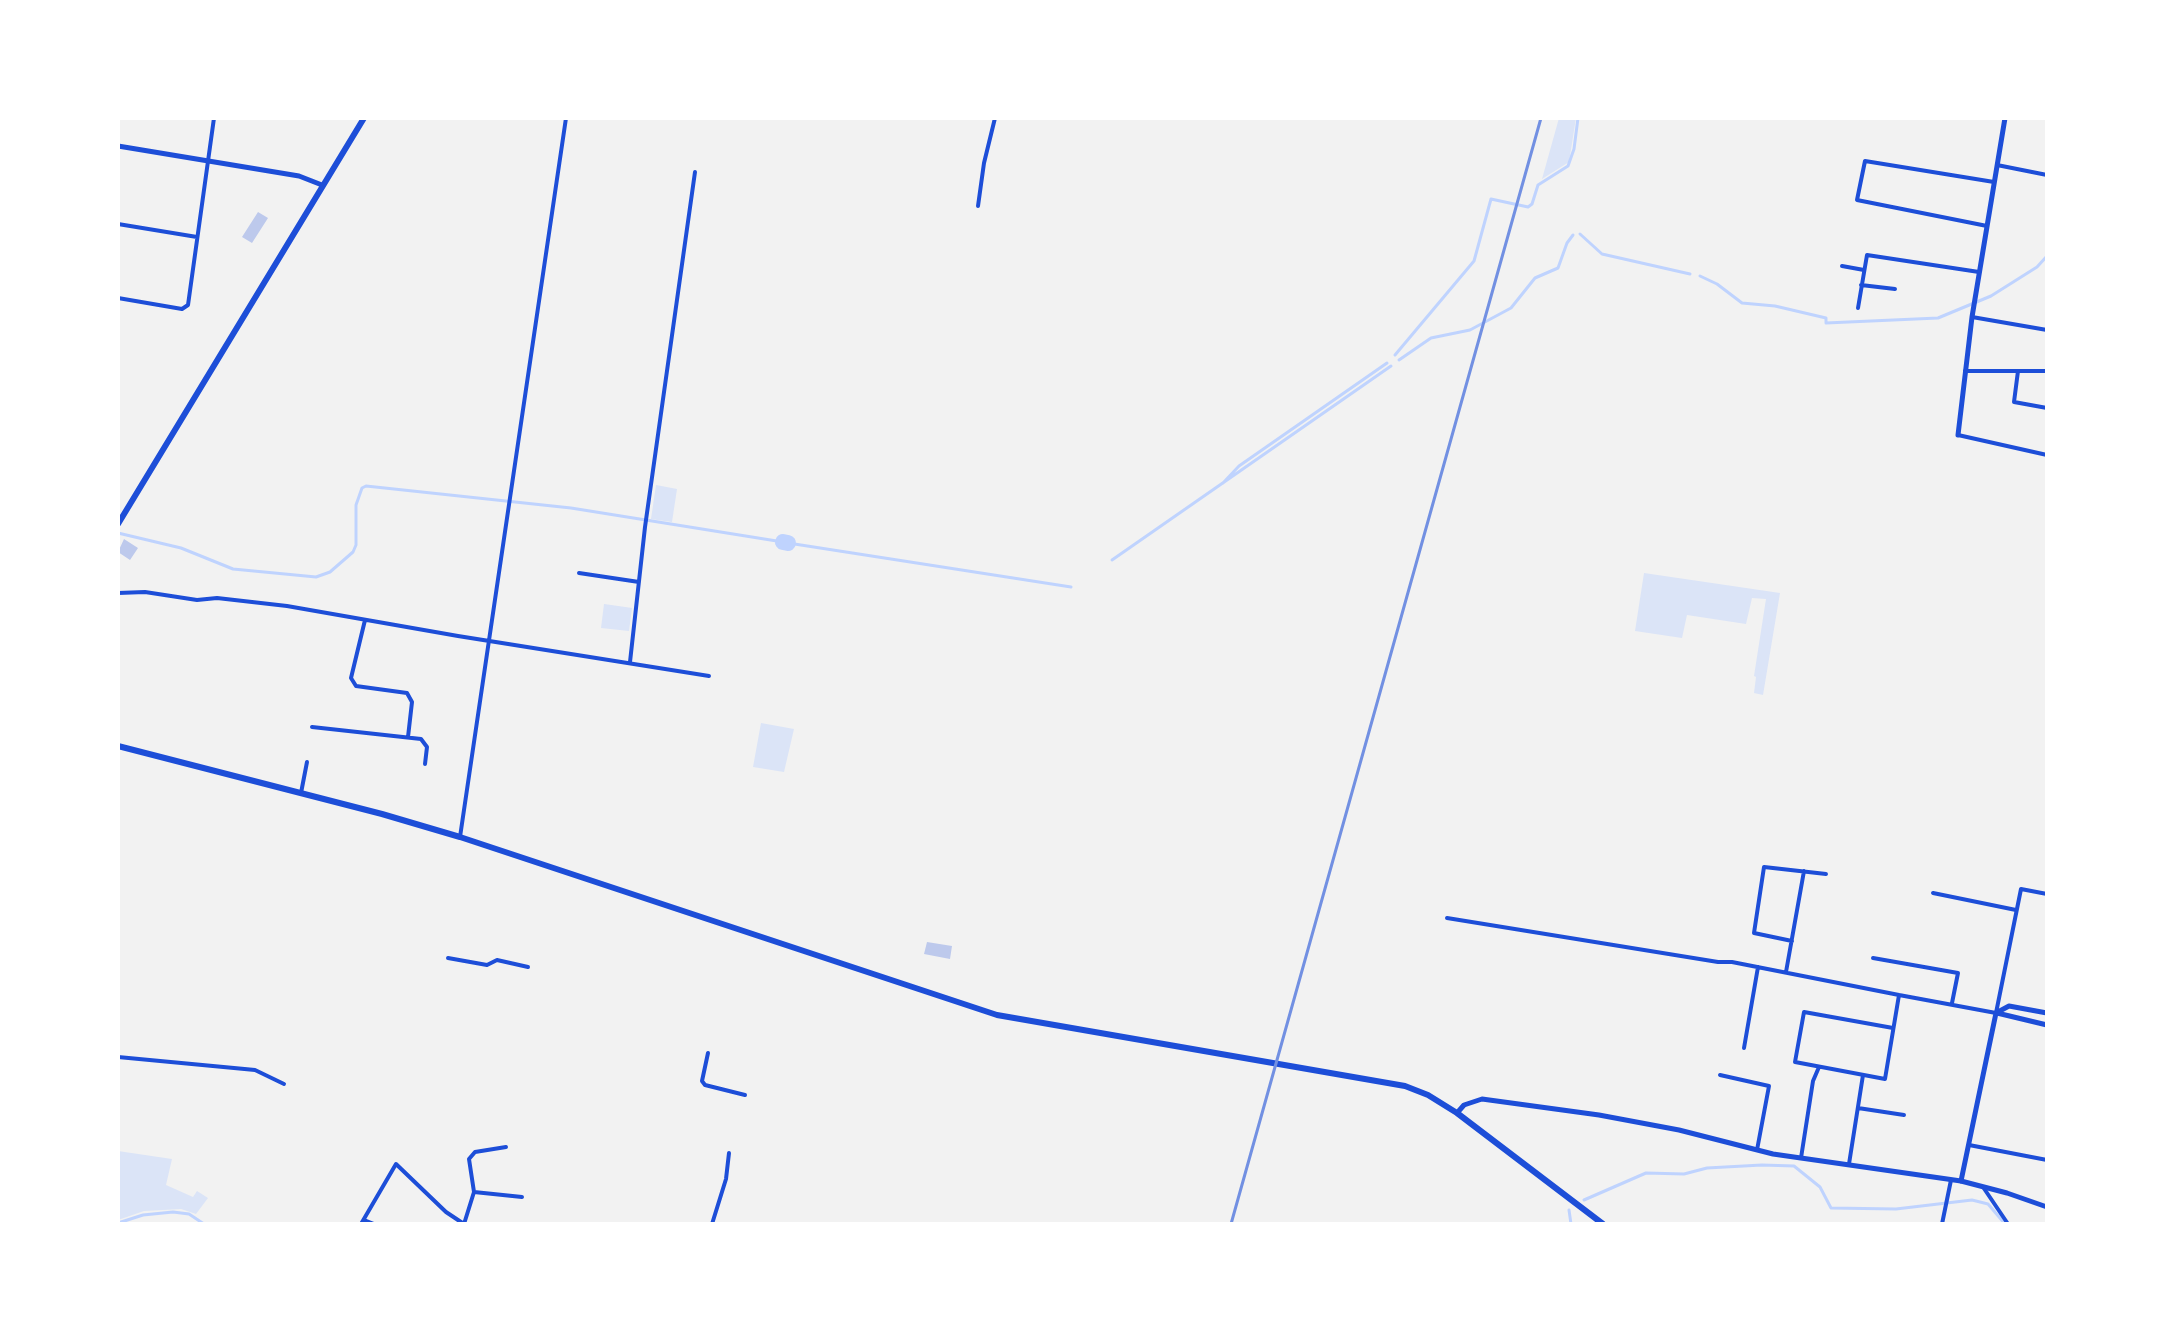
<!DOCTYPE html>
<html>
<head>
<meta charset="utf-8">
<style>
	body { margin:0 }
	#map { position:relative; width:2165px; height:1342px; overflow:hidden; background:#f2f2f2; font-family:"Exo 2",sans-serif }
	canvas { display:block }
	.frame { position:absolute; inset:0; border:120px solid #fff; pointer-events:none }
</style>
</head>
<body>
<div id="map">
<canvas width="2165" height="1342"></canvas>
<div class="frame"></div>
</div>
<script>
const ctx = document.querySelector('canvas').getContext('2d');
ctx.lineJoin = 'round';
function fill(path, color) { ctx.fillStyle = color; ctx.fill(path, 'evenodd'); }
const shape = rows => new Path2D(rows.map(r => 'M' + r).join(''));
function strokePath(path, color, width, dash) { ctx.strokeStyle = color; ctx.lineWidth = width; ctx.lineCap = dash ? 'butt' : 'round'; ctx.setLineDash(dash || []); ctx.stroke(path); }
fill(shape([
	[1559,118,1576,118,1569,162,1542,179],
	[656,485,677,489,672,522,651,519],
	[1644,573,1780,593,1763,695,1754,693,1756,677,1754,676,1766,599,1752,598,1746,624,1687,615,1682,638,1635,631],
	[604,604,632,608,629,631,601,628],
	[761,723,794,729,784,772,753,767],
	[118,1151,172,1159,166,1185,193,1197,197,1191,208,1198,196,1214,181,1209,144,1211,118,1220]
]), '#dbe4f7');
strokePath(shape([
	[1580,234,1602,254,1690,274],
	[1700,276,1717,284,1742,303,1775,306,1826,318,1826,323,1938,318,1991,296,2037,267,2047,256],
	[1395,355,1474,261,1491,199,1528,207,1532,204,1538,185,1568,166,1574,149,1578,118],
	[1399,360,1431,338,1470,330,1511,308,1535,278,1558,268,1567,243,1573,235],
	[1223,483,1239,466,1387,363],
	[118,533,181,548,233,569,316,577,330,572,353,552,356,545,356,505,362,488,366,486,571,508,783,542],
	[788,543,1071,587],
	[1112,560,1391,366],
	[1584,1200,1646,1173,1684,1174,1707,1168,1762,1165,1794,1166,1820,1187,1831,1208,1896,1209,1972,1200,1988,1204,2005,1224],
	[1569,1210,1571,1224],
	[118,1223,143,1215,173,1212,189,1214,204,1224]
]), '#bfd3fe', 3);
strokePath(shape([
	[783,542,788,543]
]), '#bfd3fe', 16);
fill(shape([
	[258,212,268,218,252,243,242,237],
	[124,539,138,548,130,560,118,552],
	[927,942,952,946,950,959,924,954]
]), '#bdc9ec');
strokePath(shape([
	[1997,165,2047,175],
	[978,206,984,163,995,118],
	[118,224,197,237],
	[1987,226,1857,200,1865,161,1994,182],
	[1842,266,1864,270],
	[1861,285,1895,289],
	[118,298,182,309,188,305,214,118],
	[1858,308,1867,255,1979,272],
	[1972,317,2047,330],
	[1965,371,2047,371],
	[2018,371,2014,402,2047,408],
	[1958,435,2047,455],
	[579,573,639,582],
	[118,593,145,592,197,600,217,598,287,606,458,636,709,676],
	[365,620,351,678,356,686,407,693,412,702,408,737],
	[630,662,645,527,695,172],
	[312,727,421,739,427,747,425,764],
	[301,793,307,762],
	[460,837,566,118],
	[1933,893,2016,910],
	[1447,918,1718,962,1732,962,1899,995],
	[1792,941,1754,933,1764,867,1826,874],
	[448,958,487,965,497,960,528,967],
	[1873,958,1958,973,1952,1003],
	[1786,972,1804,871],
	[1893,1028,1804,1012,1795,1062,1885,1079,1899,995,1996,1013,2021,889,2047,894],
	[1744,1048,1758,967],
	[708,1053,702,1081,705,1085,745,1095],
	[118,1057,255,1070,284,1084],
	[1720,1075,1769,1086,1757,1150],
	[1858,1108,1904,1115],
	[1969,1145,2047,1160],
	[1801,1158,1813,1081,1819,1067],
	[1849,1164,1863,1075],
	[1983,1187,2008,1224],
	[474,1192,522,1197],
	[364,1220,374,1224],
	[361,1224,396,1164,446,1212,464,1224],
	[464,1224,474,1192,469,1159,475,1152,506,1147],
	[712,1224,726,1179,729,1153],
	[1942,1224,1951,1180]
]), '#1d4ed8', 4);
strokePath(shape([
	[118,146,299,176,322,185],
	[1958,435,1972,317,2005,118],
	[1996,1013,2009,1006,2047,1013],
	[1997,1013,2047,1025],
	[1961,1181,1996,1013]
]), '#1d4ed8', 5);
strokePath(shape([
	[1457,1113,1464,1105,1482,1099,1599,1115,1679,1130,1773,1154,1961,1181,2007,1193,2047,1207]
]), '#1d4ed8', 5);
strokePath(shape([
	[118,746,382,814,460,837,997,1015,1405,1086,1428,1095,1457,1113,1603,1224]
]), '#1d4ed8', 6);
strokePath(shape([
	[118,524,364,118]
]), '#1d4ed8', 6);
strokePath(shape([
	[1231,1224,1541,118]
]), '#7290e2', 3);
</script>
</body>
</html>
